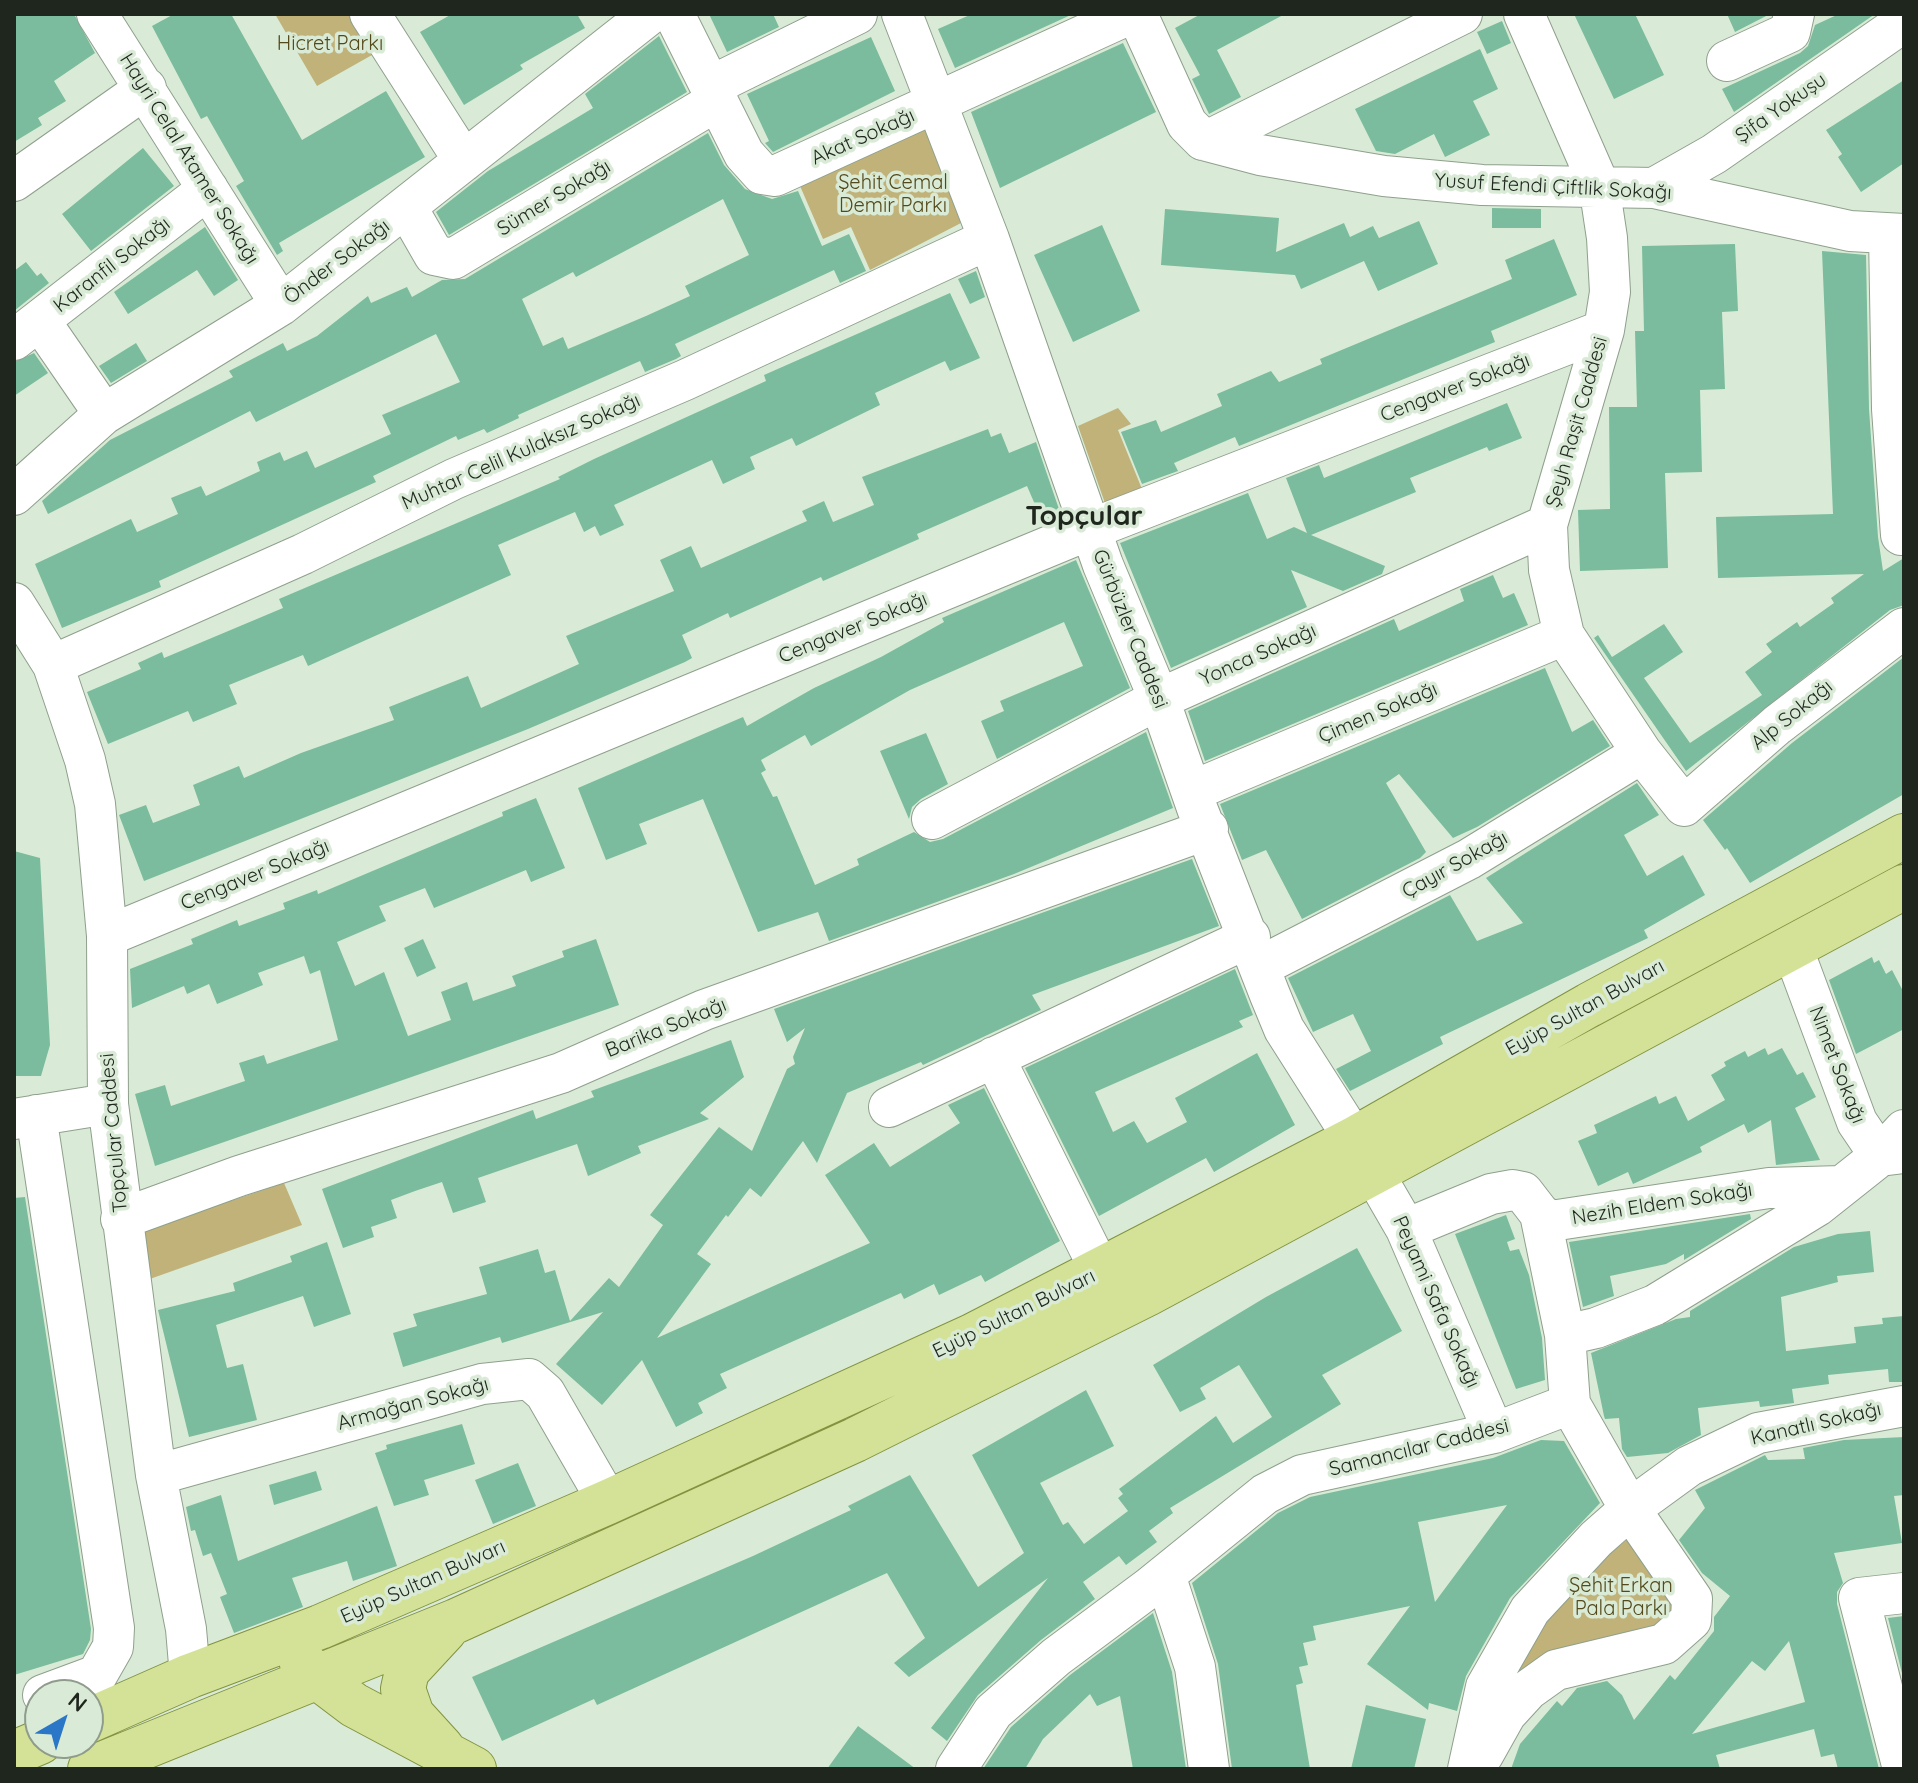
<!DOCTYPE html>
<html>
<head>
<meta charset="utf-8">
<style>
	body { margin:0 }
	#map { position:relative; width:1918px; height:1783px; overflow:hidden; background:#d9ebd6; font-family:Quicksand,sans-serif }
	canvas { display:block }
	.frame { position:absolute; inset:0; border:16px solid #1f261e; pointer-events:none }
	.north { position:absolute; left:24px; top:1679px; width:80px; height:80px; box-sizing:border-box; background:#d9ebd6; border:2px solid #8f9c8c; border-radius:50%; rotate:39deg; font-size:22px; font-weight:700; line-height:32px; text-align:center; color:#1f261e }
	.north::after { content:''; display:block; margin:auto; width:28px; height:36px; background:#2a77c7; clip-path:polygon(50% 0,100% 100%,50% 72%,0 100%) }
</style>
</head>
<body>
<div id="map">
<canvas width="1918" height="1783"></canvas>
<div class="frame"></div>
<div class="north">N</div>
</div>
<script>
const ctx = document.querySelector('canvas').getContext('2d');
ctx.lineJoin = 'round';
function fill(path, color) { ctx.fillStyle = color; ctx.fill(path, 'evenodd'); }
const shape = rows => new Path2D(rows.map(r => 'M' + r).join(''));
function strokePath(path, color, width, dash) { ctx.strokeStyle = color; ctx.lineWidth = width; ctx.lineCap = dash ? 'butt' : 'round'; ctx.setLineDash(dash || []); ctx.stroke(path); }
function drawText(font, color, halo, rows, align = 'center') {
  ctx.font = font + ' Quicksand,sans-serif'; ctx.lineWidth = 7; ctx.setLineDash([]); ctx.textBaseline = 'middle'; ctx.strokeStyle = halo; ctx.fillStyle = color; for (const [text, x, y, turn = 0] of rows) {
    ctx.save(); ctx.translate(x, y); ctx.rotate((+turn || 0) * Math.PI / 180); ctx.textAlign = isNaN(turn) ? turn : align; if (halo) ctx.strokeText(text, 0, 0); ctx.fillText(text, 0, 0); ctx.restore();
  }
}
fill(shape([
	[275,14,349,14,372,55,317,86],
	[922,121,961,223,870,270,851,227,823,239,797,179],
	[1118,408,1131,424,1118,430,1142,489,1107,509,1078,426],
	[284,1183,302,1225,147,1280,135,1233],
	[1627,1540,1676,1597,1666,1631,1517,1684,1511,1663,1593,1566]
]), '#c0b279');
fill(shape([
	[14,14,74,14,95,53,54,81,66,101,38,118,42,125,14,142],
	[174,14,231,14,302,140,386,91,425,157,279,243,283,251,277,255,236,186,244,181,207,116,201,119,152,26],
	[452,14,577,14,585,28,520,65,523,69,464,105,420,32],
	[709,14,773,14,779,27,727,52],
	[972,14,1073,14,955,68,938,29],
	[1201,14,1285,14,1217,50,1241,97,1209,114,1192,79,1200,75,1175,28],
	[1574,14,1635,14,1664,75,1614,99],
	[1727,14,1770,14,1735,32],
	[1839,14,1875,14,1734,112,1722,89,1800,53,1808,46,1815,25],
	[1502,21,1511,43,1487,54,1477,32],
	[659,36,687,92,449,235,436,212,488,171,593,108,585,94],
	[871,37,895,91,773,152,765,143,769,141,747,94],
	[1123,43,1156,112,1000,188,971,112],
	[1480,49,1498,89,1473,101,1490,135,1445,157,1434,134,1395,154,1376,151,1355,109],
	[1904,80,1904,163,1861,192,1838,157,1842,154,1826,130],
	[708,133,724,165,745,189,772,199,798,191,822,246,849,234,866,271,840,283,834,270,675,344,681,356,676,359,645,372,640,361,518,415,519,418,487,433,484,429,458,440,456,436,373,476,376,482,159,581,161,587,62,628,35,564,131,519,137,532,178,514,171,498,201,486,206,496,260,471,257,462,280,452,284,461,307,451,315,468,391,434,382,415,460,382,436,334,256,422,250,411,48,514,42,501,110,440,233,377,229,371,283,343,287,351,317,336,368,296,371,303,407,287,412,297,442,280,465,279],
	[723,199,749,255,685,286,690,296,646,316,568,349,563,337,543,346,522,299,573,272,576,277],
	[143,148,174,186,91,251,62,214],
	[1492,208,1541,209,1541,228,1492,228],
	[1165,209,1279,218,1276,252,1344,223,1350,237,1373,226,1379,238,1419,221,1438,264,1378,291,1364,261,1301,289,1295,275,1161,265],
	[1102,225,1140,311,1073,342,1034,255],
	[205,227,238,280,214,296,197,270,128,314,114,292],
	[1554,239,1577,295,1491,331,1495,342,1239,446,1235,437,1174,463,1178,471,1142,484,1121,432,1156,420,1161,432,1222,406,1217,394,1271,371,1279,382,1322,364,1320,359,1512,279,1505,260],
	[1735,244,1738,311,1722,312,1725,389,1700,390,1702,472,1665,473,1668,568,1580,571,1578,510,1610,509,1609,407,1637,407,1635,331,1644,331,1642,246],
	[1822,251,1866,255,1869,409,1878,537,1883,571,1904,558,1904,605,1890,610,1686,771,1594,638,1598,635,1612,657,1664,624,1683,652,1644,678,1690,743,1762,695,1745,672,1772,652,1766,644,1797,622,1800,627,1834,603,1831,598,1864,574,1718,578,1716,517,1833,514],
	[26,262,37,276,41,273,49,283,14,311,14,271],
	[976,271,985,297,970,304,958,279],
	[950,293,980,358,950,371,945,361,875,393,880,405,796,446,792,438,750,457,755,469,723,484,712,460,614,505,624,525,600,536,595,526,584,532,575,512,498,545,511,575,308,666,303,655,229,685,237,704,193,722,188,711,108,744,87,692,141,669,138,663,162,652,164,658,283,608,279,599,560,479,558,477,594,459,766,381,764,375],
	[136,343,147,361,111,383,99,366],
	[34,353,48,373,14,396,14,362],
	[1507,403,1522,438,1489,451,1487,447,1410,478,1416,492,1311,535,1385,566,1382,574,1343,591,1291,570,1307,607,1171,668,1120,543,1248,493,1267,539,1294,527,1307,533,1286,478,1319,465,1324,478],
	[988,429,991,437,1001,433,1009,453,1036,442,1061,515,1043,523,1027,486,917,534,919,539,823,581,821,577,730,618,728,613,682,635,692,658,685,662,528,729,144,881,119,815,146,805,153,823,200,805,193,785,239,766,244,778,301,753,394,720,389,707,468,676,481,708,579,664,566,636,674,591,660,560,691,546,701,568,807,521,802,511,824,501,833,522,874,505,862,477],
	[1076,560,1130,688,997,759,981,721,1004,711,1000,701,1083,666,1064,622,910,690,811,746,805,735,761,760,766,770,761,773,773,797,777,796,815,885,859,865,857,859,914,832,930,842,943,839,1146,732,1173,808,1014,874,829,941,818,912,758,932,703,799,639,824,647,844,606,860,578,788,743,717,747,726,814,688,881,657,944,622,942,618],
	[1493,575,1503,598,1514,593,1528,625,1205,761,1188,711,1394,619,1399,631,1464,601,1460,589],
	[1904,657,1904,794,1750,883,1727,848,1725,850,1703,820,1792,743],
	[1545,668,1572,732,1593,720,1610,746,1477,827,1453,838,1399,774,1386,783,1426,852,1420,858,1302,919,1266,850,1242,860,1220,804],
	[926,733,948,784,921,799,912,807,909,819,880,751],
	[1637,783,1659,815,1624,835,1647,876,1683,855,1705,895,1644,930,1648,938,1440,1037,1443,1044,1350,1091,1336,1069,1371,1051,1353,1014,1313,1032,1288,978,1450,895,1477,941,1523,923,1486,878],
	[536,798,565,868,531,882,526,870,434,908,425,888,379,906,386,921,337,942,355,986,384,972,408,1036,451,1020,441,992,467,982,473,1001,516,986,512,976,564,957,562,951,596,939,619,1005,155,1166,135,1094,165,1085,171,1106,245,1081,239,1063,264,1055,267,1064,338,1040,320,970,310,974,304,956,258,973,263,985,217,1004,209,984,187,994,184,986,132,1008,130,969,193,944,191,939,237,920,239,926,285,909,283,903,317,890,318,894,503,816,502,812],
	[14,851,40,858,50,1045,41,1076,14,1076],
	[1192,859,1219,926,1032,995,1041,1010,923,1065,921,1062,847,1093,817,1163,803,1141,761,1197,750,1188,728,1217,726,1215,697,1254,711,1264,657,1338,870,1243,825,1175,874,1143,890,1167,960,1123,948,1105,984,1088,1060,1241,985,1282,981,1275,939,1295,934,1284,904,1299,901,1293,720,1374,727,1388,698,1403,703,1413,676,1427,642,1360,602,1405,556,1364,603,1312,502,1343,500,1337,403,1367,393,1333,417,1326,413,1314,487,1294,479,1267,538,1249,545,1273,555,1270,570,1321,609,1278,619,1287,663,1225,650,1215,719,1127,752,1151,787,1069,795,1064,793,1057,805,1028,787,1042,774,1009],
	[423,939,436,968,417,977,404,948],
	[1872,957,1874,963,1879,960,1886,974,1892,970,1904,993,1904,1029,1856,1054,1829,980],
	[1235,969,1253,1015,1239,1021,1243,1027,1095,1092,1113,1132,1134,1121,1147,1143,1187,1122,1175,1098,1257,1053,1295,1125,1214,1172,1206,1158,1099,1216,1025,1068],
	[731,1040,744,1077,700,1113,709,1119,638,1146,641,1153,588,1176,577,1144,478,1178,486,1202,453,1213,442,1182,415,1191,391,1200,397,1218,371,1227,374,1237,343,1248,322,1189,533,1110,536,1119,594,1097,591,1091],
	[1765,1048,1768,1055,1782,1048,1797,1075,1803,1072,1816,1097,1795,1108,1820,1160,1776,1165,1771,1120,1748,1133,1744,1124,1700,1147,1702,1152,1633,1184,1628,1172,1598,1186,1578,1141,1597,1133,1594,1125,1656,1096,1659,1104,1676,1096,1688,1121,1725,1100,1711,1075,1726,1066,1724,1062,1745,1051,1748,1057],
	[25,1197,91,1629,90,1640,83,1654,14,1675,14,1198],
	[1750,1214,1751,1219,1684,1260,1684,1254,1666,1264,1610,1276,1614,1296,1583,1307,1569,1242],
	[1506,1215,1515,1239,1507,1242,1510,1251,1519,1249,1529,1275,1542,1338,1545,1380,1516,1389,1455,1234],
	[1870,1231,1874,1272,1837,1276,1838,1282,1781,1297,1786,1351,1856,1343,1854,1327,1883,1324,1882,1318,1904,1316,1904,1382,1889,1382,1888,1369,1828,1375,1829,1384,1792,1389,1794,1403,1760,1407,1759,1401,1698,1408,1701,1435,1668,1453,1627,1457,1622,1449,1619,1418,1605,1419,1604,1416,1591,1353,1676,1319,1690,1317,1690,1311,1794,1247,1838,1234],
	[327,1242,351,1314,314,1327,303,1296,216,1325,227,1368,243,1364,257,1420,189,1437,158,1310,235,1291,233,1283,292,1262,290,1256],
	[1357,1248,1402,1331,1322,1375,1341,1404,1170,1508,1173,1513,1149,1531,1157,1542,1126,1565,1119,1556,1083,1582,1095,1599,1041,1640,978,1695,947,1741,931,1728,1048,1578,909,1677,894,1663,925,1638,887,1573,597,1705,594,1699,502,1741,472,1677,753,1556,851,1510,848,1506,910,1475,978,1587,1024,1553,972,1455,1086,1390,1114,1446,1040,1483,1063,1525,1068,1522,1084,1544,1128,1511,1118,1498,1123,1494,1119,1489,1216,1416,1233,1443,1272,1417,1239,1365,1200,1388,1206,1399,1180,1412,1153,1365,1266,1297],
	[462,1424,475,1464,424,1480,429,1495,394,1506,375,1453,387,1449,386,1445],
	[1904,1437,1904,1495,1894,1496,1902,1543,1834,1553,1843,1583,1837,1592,1837,1604,1879,1769,1838,1769,1834,1754,1821,1757,1814,1729,1716,1755,1720,1769,1511,1769,1520,1744,1557,1701,1562,1706,1577,1688,1607,1681,1622,1695,1634,1720,1670,1675,1675,1680,1714,1631,1714,1617,1730,1596,1702,1573,1679,1540,1705,1508,1695,1490,1765,1455,1768,1460,1805,1459,1803,1448,1844,1440],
	[1789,1641,1805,1702,1692,1734,1752,1661,1765,1671],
	[1541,1440,1564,1441,1600,1503,1510,1598,1466,1676,1457,1711,1429,1703,1428,1710,1367,1664,1410,1606,1313,1626,1316,1640,1303,1643,1308,1665,1299,1667,1303,1683,1296,1685,1310,1769,1232,1769,1218,1664,1192,1583,1278,1513,1310,1497,1493,1458],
	[1507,1505,1435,1602,1418,1522],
	[518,1463,536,1506,493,1524,475,1480],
	[316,1471,322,1490,274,1505,269,1485],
	[221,1495,238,1561,377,1506,397,1566,353,1581,347,1561,292,1578,303,1607,234,1633,220,1597,227,1594,211,1553,203,1556,195,1530,191,1531,186,1507],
	[1153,1613,1172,1672,1186,1769,1133,1769,1120,1696,1097,1706,1090,1694,1043,1739,1025,1769,983,1769,1011,1727,1070,1675],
	[1904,1616,1904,1681,1888,1618],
	[1366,1705,1426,1719,1414,1769,1351,1769],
	[858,1726,916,1769,827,1769]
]), '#7abc9d');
const minor = shape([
	[97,14,281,305],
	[370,14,464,161],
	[674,14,744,154,762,174,775,176,1130,14],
	[902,14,989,239,1103,565,1159,699,1197,808,1270,995,1284,1029,1354,1139],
	[1137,14,1187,124,1203,140],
	[1524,14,1599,185,1607,238,1610,292,1604,330,1547,525,1549,570,1564,635,1642,753,1684,806,1777,725,1904,628],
	[1727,61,1790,32,1794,14],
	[711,86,857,14],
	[1203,140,1260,155,1384,176,1482,185,1654,188,1850,231,1904,234],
	[1203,140,1215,137,1462,14],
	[14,181,146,88],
	[1654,188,1714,154,1904,22],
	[407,208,434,255,453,259,718,100],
	[1889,234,1892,409,1901,535],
	[40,321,104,414],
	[14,340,208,189],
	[14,495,104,414,281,305,650,14],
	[14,603,53,665,85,760,95,804,107,936,108,1104,156,1475,186,1629,190,1676],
	[53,665,303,554,454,479,685,380,989,239],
	[1192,791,1564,635],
	[932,819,1159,699,1547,525],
	[107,936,1091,529,1604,330],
	[1792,947,1857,1122,1880,1156,1904,1153],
	[1261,966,1469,859,1642,753],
	[994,1057,1101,1272],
	[889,1107,1250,937],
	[36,1115,114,1628,113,1647,97,1675,43,1695],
	[14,1119,108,1104],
	[1373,1172,1406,1229,1494,1433],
	[1540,1214,1565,1335],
	[121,1219,239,1176,561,1073,704,1010,1208,829],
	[1406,1229,1491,1194,1513,1190,1523,1192,1540,1214,1551,1221,1769,1188,1842,1186],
	[156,1475,482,1384,529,1379,545,1393,608,1502],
	[1165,1575,1195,1667,1209,1769],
	[1483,1755,1506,1714,1528,1690,1556,1670,1664,1644,1691,1620,1692,1599,1630,1509,1570,1404],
	[956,1769,993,1712,1056,1657,1150,1587,1265,1494,1302,1475,1494,1433,1570,1404,1565,1335,1596,1328,1655,1305,1817,1206,1880,1156,1904,1130],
	[1468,1769,1486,1687,1530,1610,1596,1539,1630,1509,1689,1466,1758,1433,1904,1406],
	[1903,1769,1859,1598,1904,1593]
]);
const major = shape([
	[301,1660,317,1677,354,1705,474,1769],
	[88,1721,190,1676,320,1627,608,1502,972,1336,1354,1139,1589,1005,1904,836],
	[442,1748,412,1715,403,1689,407,1671,445,1630],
	[14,1753,40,1742],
	[90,1769,456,1621,855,1440,1147,1294,1904,887]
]);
strokePath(minor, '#8fa08d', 42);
strokePath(major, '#829340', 46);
strokePath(minor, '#fff', 40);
strokePath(major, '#d4e297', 44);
drawText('20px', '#54491b', '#d9ebd6', [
	["Hicret Parkı",330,44],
	["Şehit Cemal",893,183],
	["Demir Parkı",893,206],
	["Şehit Erkan",1621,1586],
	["Pala Parkı",1621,1609]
]);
drawText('20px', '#1f261e', '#d9ebd6', [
	["Şifa Yokuşu",1781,108,-35],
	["Akat Sokağı",863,137,-24],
	["Hayri Celal Atamer Sokağı",189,159,58],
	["Yusuf Efendi Çiftlik Sokağı",1553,187,3],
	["Sümer Sokağı",554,198,-31],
	["Önder Sokağı",337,262,-37],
	["Karanfil Sokağı",112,265,-38],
	["Cengaver Sokağı",1455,388,-21],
	["Şeyh Raşit Caddesi",1577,422,-74],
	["Muhtar Celil Kulaksız Sokağı",521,452,-24],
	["Cengaver Sokağı",853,628,-22],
	["Gürbüzler Caddesi",1130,629,68],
	["Yonca Sokağı",1258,655,-24],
	["Çimen Sokağı",1378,713,-23],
	["Alp Sokağı",1792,715,-39],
	["Çayır Sokağı",1455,865,-29],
	["Cengaver Sokağı",255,875,-22],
	["Eyüp Sultan Bulvarı",1585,1008,-29],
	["Barika Sokağı",666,1028,-22],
	["Nimet Sokağı",1837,1065,69],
	["Topçular Caddesi",114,1133,-95],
	["Nezih Eldem Sokağı",1662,1204,-9],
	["Peyami Safa Sokağı",1436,1302,66],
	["Eyüp Sultan Bulvarı",1014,1314,-26],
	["Armağan Sokağı",413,1404,-15],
	["Kanatlı Sokağı",1816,1424,-13],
	["Samancılar Caddesi",1419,1448,-14],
	["Eyüp Sultan Bulvarı",423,1582,-24]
]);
drawText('bold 28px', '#1f261e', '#d9ebd6', [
	["Topçular",1084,517]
]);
</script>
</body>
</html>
